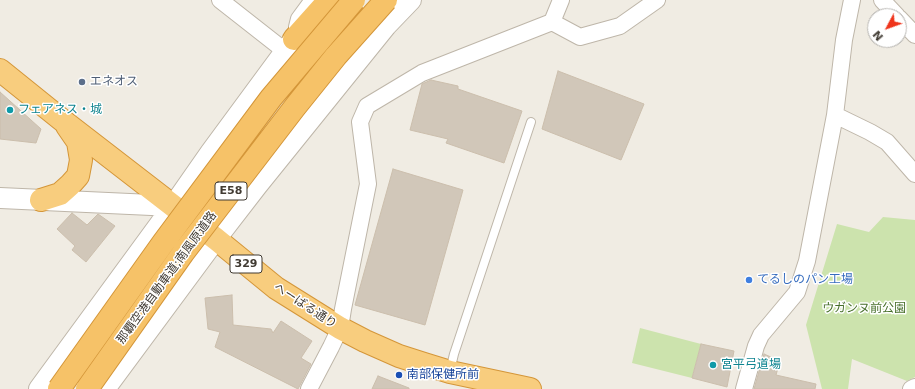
<!DOCTYPE html>
<html>
<head>
<meta charset="utf-8">
<style>
	body { margin:0 }
	#map { position:relative; width:915px; height:389px; overflow:hidden; background:#f0ece3; font-family:"DejaVu Sans",sans-serif }
	canvas { display:block }
	.north { position:absolute; left:867px; top:8px; width:40px; height:40px; box-sizing:border-box; background:#fff; border:1px solid #b3b1ad; border-radius:50%; rotate:229deg; font-size:11px; font-weight:700; line-height:16px; text-align:center; color:#413b33 }
	.north::after { content:''; display:block; margin:auto; width:14px; height:18px; background:#ef341b; clip-path:polygon(50% 0,100% 100%,50% 72%,0 100%) }
</style>
</head>
<body>
<div id="map">
<canvas width="915" height="389"></canvas>
<div class="north">N</div>
</div>
<script>
const ctx = document.querySelector('canvas').getContext('2d');
ctx.lineJoin = 'round';
function fill(path, color) { ctx.fillStyle = color; ctx.fill(path, 'evenodd'); }
const shape = rows => new Path2D(rows.map(r => 'M' + r).join(''));
function strokePath(path, color, width, dash) { ctx.strokeStyle = color; ctx.lineWidth = width; ctx.lineCap = dash ? 'butt' : 'round'; ctx.setLineDash(dash || []); ctx.stroke(path); }
function drawText(font, color, halo, rows, align = 'center') {
  ctx.font = font + ' "DejaVu Sans","Noto Sans JP",sans-serif'; ctx.lineWidth = 3; ctx.setLineDash([]); ctx.textBaseline = 'middle'; ctx.strokeStyle = halo; ctx.fillStyle = color; for (const [text, x, y, turn = 0] of rows) {
    ctx.save(); ctx.translate(x, y); ctx.rotate((+turn || 0) * Math.PI / 180); ctx.textAlign = isNaN(turn) ? turn : align; if (halo) ctx.strokeText(text, 0, 0); ctx.fillText(text, 0, 0); ctx.restore();
  }
}
fill(shape([
	[883,217,915,220,915,377,907,381,852,359,848,389,822,389,806,325,837,224,869,232],
	[640,328,701,344,692,378,632,363]
]), '#cce3ad');
const building = shape([
	[558,71,644,104,621,160,542,129,558,71],
	[431,80,458,86,458,89,522,111,504,163,446,143,448,139,410,130,422,84,431,80],
	[0,92,41,129,36,143,0,139,0,92],
	[393,169,463,190,425,325,355,305,393,169],
	[72,213,87,225,98,214,115,226,86,262,72,250,75,246,57,229,72,213],
	[232,295,233,325,271,329,273,333,281,321,312,341,301,358,311,364,298,389,215,347,220,332,208,329,205,298,232,295],
	[701,344,734,351,727,387,692,378,701,344],
	[764,354,780,361,776,375,816,384,815,389,754,389,764,354],
	[378,376,409,388,409,389,372,389,378,376]
]);
fill(building, '#d1c7b9');
strokePath(building, '#cbbeac', 1);
const service = shape([
	[450,371,454,354,531,122]
]);
const minor = shape([
	[220,0,285,51],
	[882,0,897,16],
	[899,18,915,35],
	[552,22,580,37,620,26,657,0],
	[297,27,299,19,313,0],
	[835,115,870,132,887,142,915,174],
	[309,389,331,347,340,328,343,309,368,184,360,122,367,106,422,73,552,22,561,0],
	[744,389,756,346,761,335,797,292,807,261,835,115,844,40,852,0],
	[911,389,915,387]
]);
const tertiary = shape([
	[0,198,173,206],
	[39,389,173,206,210,153,294,39],
	[105,389,216,239,257,186,386,26,411,0]
]);
const trunk = shape([
	[0,70,62,120,216,239,276,288,340,328,365,341,399,356,424,364,450,372,530,389],
	[41,200,60,194,70,185,78,176,81,160,78,142,67,126]
]);
const motorway = shape([
	[294,39,329,0]
]);
strokePath(service, '#beb6a9', 10);
strokePath(minor, '#beb6a9', 18);
strokePath(tertiary, '#beb6a9', 22);
strokePath(trunk, '#d49639', 24);
strokePath(motorway, '#d49639', 24);
strokePath(service, '#fff', 8);
strokePath(minor, '#fff', 16);
strokePath(tertiary, '#fff', 20);
strokePath(trunk, '#f8cd7e', 22);
strokePath(motorway, '#f6c268', 22);
const motorwayBridge = shape([
	[59,389,163,243,271,98,354,0],
	[87,389,183,253,295,107,336,56,386,0]
]);
strokePath(motorwayBridge, '#d49639', 24, []);
strokePath(motorwayBridge, '#f6c268', 22);
for (const [x, y, r, color] of [
	[82,82,4,"#5c6f8a"],
	[10,110,4,"#0f9aa8"],
	[749,280,4,"#3f7fe0"],
	[713,365,4,"#0f9aa8"],
	[399,375,4,"#1a4fb4"]
]) { const dot = new Path2D(); dot.arc(x, y, r, 0, 2 * Math.PI); ctx.fillStyle = color; ctx.fill(dot); strokePath(dot, '#fff', 1.5); }
for (const [x, y, w] of [
	[231,191,32],
	[246,264,32]
]) { const box = new Path2D(); box.roundRect(x - w / 2, y - 9, w, 18, 3); ctx.fillStyle = '#fff'; ctx.fill(box); strokePath(box, '#413b33', 1); }
drawText('bold 11px', '#413b33', null, [
	["E58",231,191],
	["329",246,264]
]);
drawText('12px', '#4e5e75', '#fff', [
	["エネオス",90,82]
], 'left');
drawText('12px', '#0d838f', '#fff', [
	["フェアネス・城",18,110],
	["宮平弓道場",721,365]
], 'left');
drawText('12px', '#413b33', '#fff', [
	["那覇空港自動車道;南風原道路",167,278,-54],
	["へーばる通り",305,306,33]
]);
drawText('12px', '#366cbe', '#fff', [
	["てるしのパン工場",757,280]
], 'left');
drawText('12px', '#476f2b', '#fff', [
	["ウガンヌ前公園",864,309]
]);
drawText('12px', '#164399', '#fff', [
	["南部保健所前",407,375]
], 'left');
</script>
</body>
</html>
